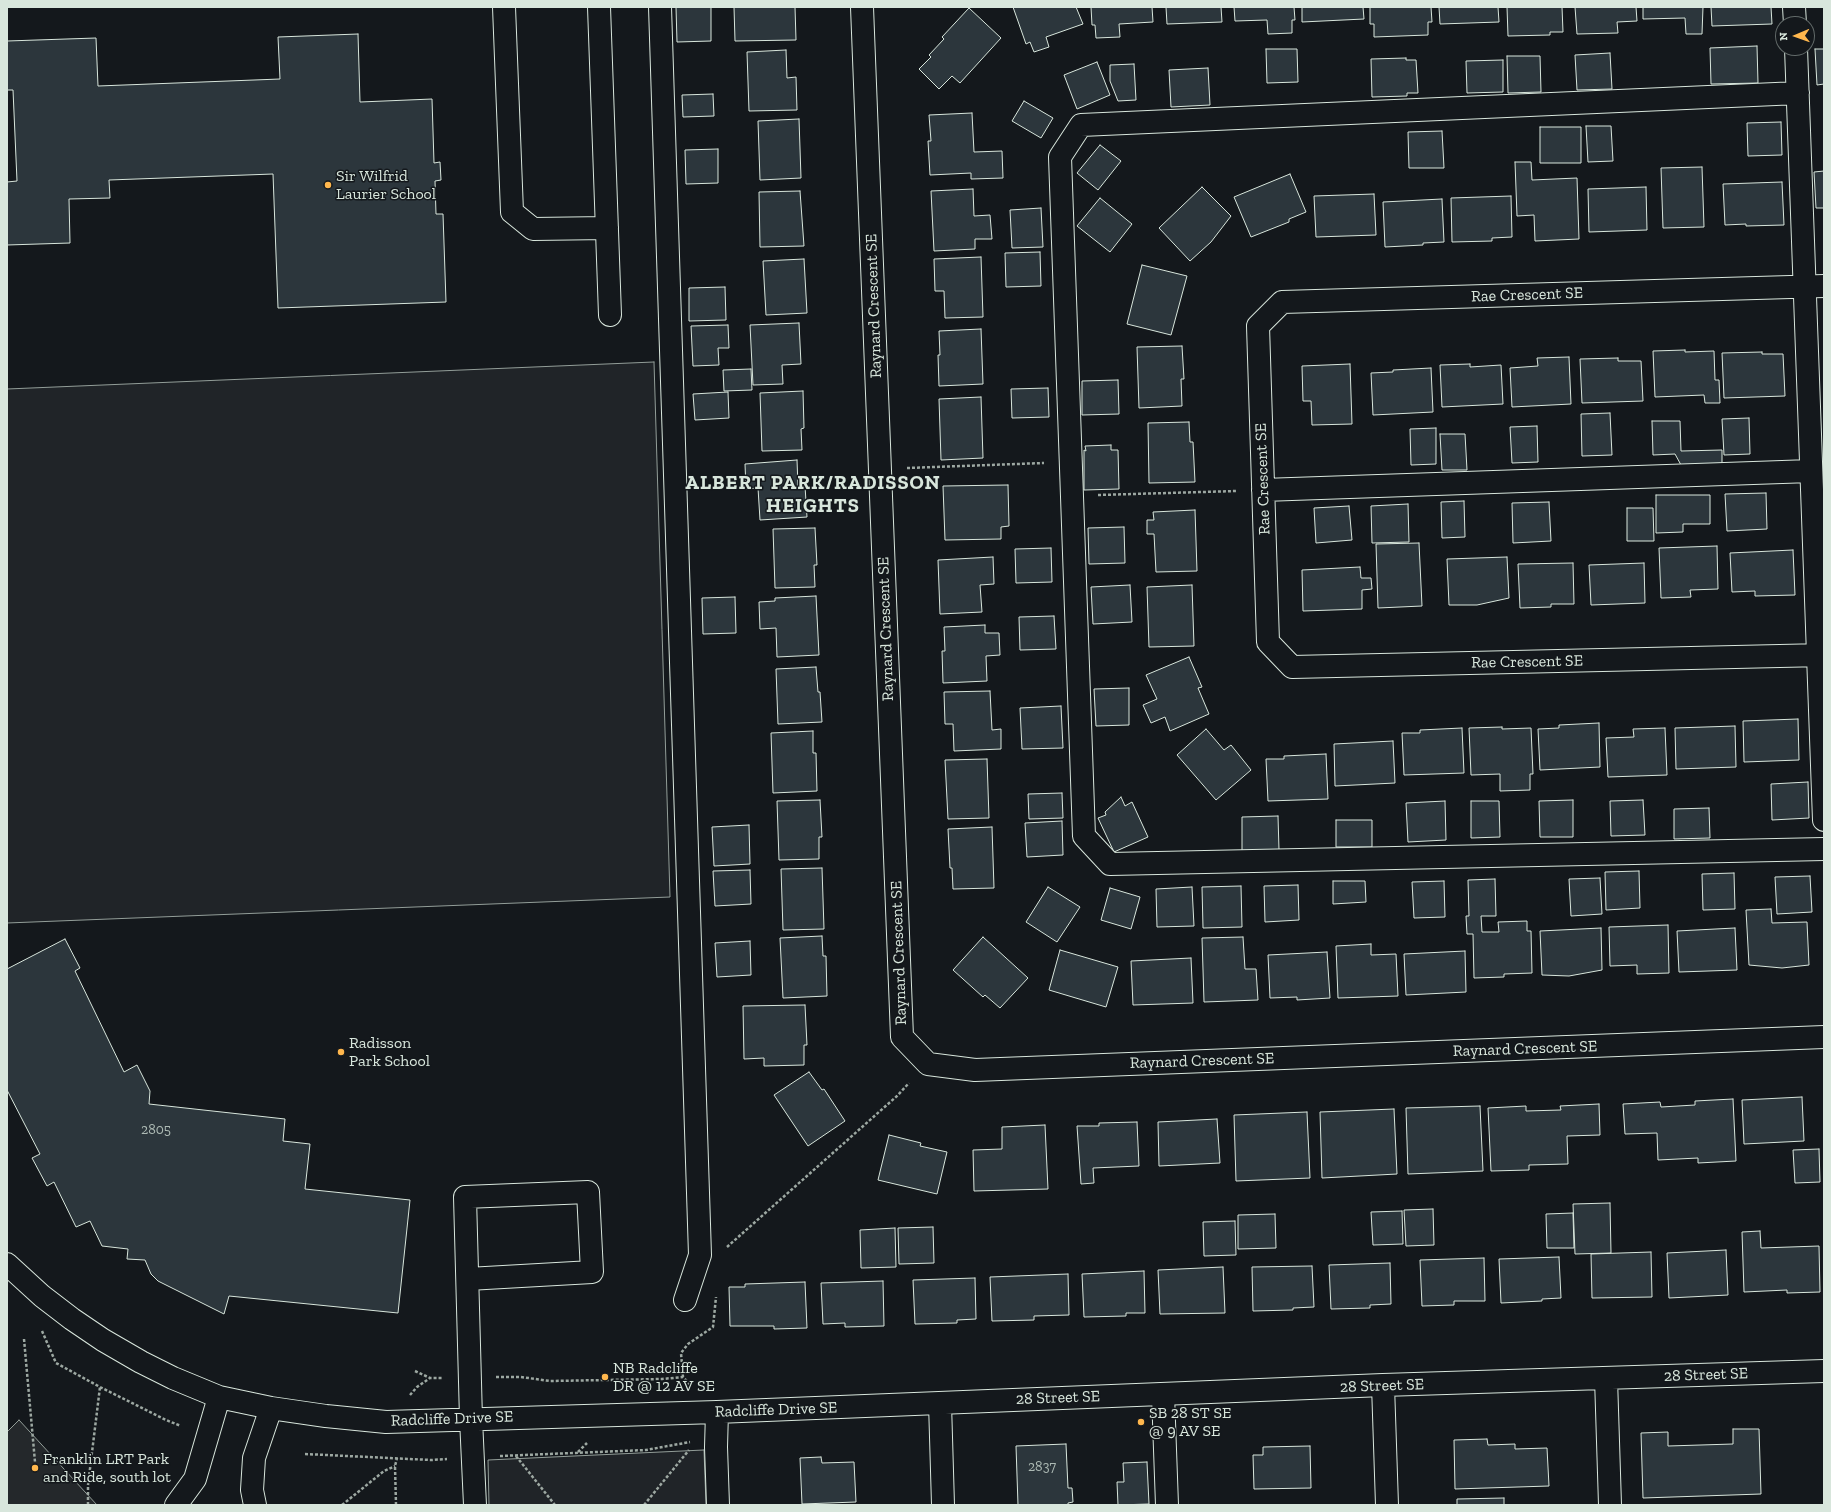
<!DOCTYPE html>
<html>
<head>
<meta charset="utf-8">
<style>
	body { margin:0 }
	#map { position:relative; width:1831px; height:1512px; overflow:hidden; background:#14181c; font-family:"Zilla Slab",serif }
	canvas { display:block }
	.frame { position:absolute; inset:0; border:8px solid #d8e6dc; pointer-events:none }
	.north { position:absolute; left:1775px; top:16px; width:40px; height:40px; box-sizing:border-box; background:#14181c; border:1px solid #626a69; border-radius:50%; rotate:268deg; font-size:11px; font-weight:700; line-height:16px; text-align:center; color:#d8e6dc }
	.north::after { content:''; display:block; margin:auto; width:14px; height:18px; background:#ffb74d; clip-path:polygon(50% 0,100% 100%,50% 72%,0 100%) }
</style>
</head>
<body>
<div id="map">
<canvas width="1831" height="1512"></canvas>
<div class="frame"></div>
<div class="north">N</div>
</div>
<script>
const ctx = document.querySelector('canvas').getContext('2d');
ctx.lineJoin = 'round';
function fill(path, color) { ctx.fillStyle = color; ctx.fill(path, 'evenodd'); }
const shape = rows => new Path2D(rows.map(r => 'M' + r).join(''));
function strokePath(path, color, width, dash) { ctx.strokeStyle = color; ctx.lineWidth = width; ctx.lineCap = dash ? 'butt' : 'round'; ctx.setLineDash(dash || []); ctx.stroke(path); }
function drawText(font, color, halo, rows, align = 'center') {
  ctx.font = font + ' "Zilla Slab",serif'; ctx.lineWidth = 3; ctx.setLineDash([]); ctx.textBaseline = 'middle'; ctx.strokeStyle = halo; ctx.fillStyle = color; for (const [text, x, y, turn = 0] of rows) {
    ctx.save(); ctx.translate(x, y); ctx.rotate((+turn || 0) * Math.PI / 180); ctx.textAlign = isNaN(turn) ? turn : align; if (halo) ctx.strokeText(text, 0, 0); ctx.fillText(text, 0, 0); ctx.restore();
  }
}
const green = shape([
	[654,362,670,897,7,923,7,389,654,362],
	[704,1450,706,1505,489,1505,488,1460,704,1450]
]);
fill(green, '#202428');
strokePath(green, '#939e99', 1);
const parking = shape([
	[19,1420,97,1505,7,1505,7,1432,19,1420]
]);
fill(parking, '#24282b');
strokePath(parking, '#939e99', 1);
const building = shape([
	[676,7,711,7,711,41,677,42,676,7],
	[734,7,795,7,796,40,735,41,734,7],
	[1013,7,1076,7,1083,24,1046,37,1049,47,1034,52,1030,42,1026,44,1013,7],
	[1091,7,1152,7,1153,22,1119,24,1120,37,1096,38,1095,25,1092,25,1091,7],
	[1166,7,1221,7,1222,22,1167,24,1166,7],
	[1234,7,1294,7,1295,20,1292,20,1292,33,1268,34,1267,20,1235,21,1234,7],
	[1302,7,1363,7,1364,19,1302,22,1302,7],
	[1370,7,1431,7,1432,22,1428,22,1428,35,1374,37,1374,24,1370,24,1370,7],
	[1439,7,1498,7,1499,22,1440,24,1439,7],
	[1507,7,1562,7,1563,32,1550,32,1550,35,1508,36,1507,7],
	[1575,7,1636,7,1637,21,1617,22,1618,33,1577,34,1575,7],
	[1643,7,1703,7,1702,34,1686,34,1685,18,1643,19,1643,7],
	[1711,7,1771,7,1772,24,1712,26,1711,7],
	[969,8,1001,38,960,83,952,76,939,89,919,69,931,57,929,55,944,39,942,37,969,8],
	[358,34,360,102,432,99,434,163,440,162,441,180,435,181,436,214,443,214,446,302,278,308,273,174,109,180,110,198,69,199,70,243,7,245,7,182,17,181,13,90,7,90,7,41,96,38,98,86,280,79,278,37,358,34],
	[1757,46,1758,83,1711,84,1710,48,1757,46],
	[1266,49,1297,49,1298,82,1267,83,1266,49],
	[1815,49,1824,49,1824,84,1817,85,1815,49],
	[786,50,787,78,796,77,797,110,749,111,747,52,786,50],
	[1610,53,1612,89,1577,90,1575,55,1610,53],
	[1507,56,1540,56,1541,92,1508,93,1507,56],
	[1406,58,1406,60,1416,60,1418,93,1407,93,1407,96,1372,97,1371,59,1406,58],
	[1503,60,1503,92,1467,93,1466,61,1503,60],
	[1097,62,1110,95,1077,109,1064,75,1097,62],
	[1134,64,1136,100,1118,101,1110,81,1110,65,1134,64],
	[1208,68,1210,105,1171,107,1169,70,1208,68],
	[713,94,714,116,683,117,682,95,713,94],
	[1024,101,1053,118,1041,138,1012,121,1024,101],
	[972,113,974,152,1002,151,1003,178,971,179,971,173,930,175,928,141,931,141,929,115,972,113],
	[799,119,801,178,760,180,758,121,799,119],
	[1781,122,1782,155,1748,156,1747,123,1781,122],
	[1586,126,1611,126,1613,161,1588,162,1586,126],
	[1540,127,1581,127,1581,163,1540,163,1540,127],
	[1442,131,1444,168,1409,168,1408,132,1442,131],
	[1100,145,1121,161,1098,190,1077,173,1100,145],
	[718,149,718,183,686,184,685,150,718,149],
	[1515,162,1531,162,1532,180,1577,178,1579,239,1535,241,1534,215,1517,216,1515,162],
	[1702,167,1704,227,1663,228,1661,168,1702,167],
	[1824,171,1824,208,1816,208,1814,172,1824,171],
	[1290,174,1306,212,1289,219,1289,222,1251,237,1234,197,1290,174],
	[1782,182,1784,225,1746,226,1746,224,1725,225,1723,184,1782,182],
	[1202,187,1231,216,1211,242,1190,261,1159,228,1202,187],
	[1646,187,1647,230,1589,232,1588,189,1646,187],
	[973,189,974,216,990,215,992,239,975,239,975,249,934,251,931,191,973,189],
	[800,191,804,246,760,247,759,192,800,191],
	[1374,194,1376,235,1316,237,1314,196,1374,194],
	[1511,196,1512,237,1492,238,1492,241,1452,242,1451,198,1511,196],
	[1100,198,1132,224,1110,252,1077,226,1100,198],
	[1442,199,1444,242,1423,243,1423,245,1385,247,1383,202,1442,199],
	[1041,208,1043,247,1012,248,1010,210,1041,208],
	[1040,252,1041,286,1006,287,1005,253,1040,252],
	[981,257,983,317,945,318,944,291,935,291,934,259,981,257],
	[804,259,807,313,766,315,763,261,804,259],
	[1142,265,1187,276,1171,335,1127,324,1142,265],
	[725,287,726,320,689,321,689,288,725,287],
	[799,323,801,364,782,365,783,384,753,385,750,325,799,323],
	[728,325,729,348,718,348,719,365,693,366,691,326,728,325],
	[981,329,983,384,939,386,938,355,940,355,939,331,981,329],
	[1182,346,1184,379,1181,379,1182,406,1139,408,1137,347,1182,346],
	[1685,350,1685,352,1714,351,1715,380,1719,380,1720,403,1705,403,1704,395,1655,397,1653,351,1685,350],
	[1762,352,1762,354,1783,354,1785,396,1724,398,1722,353,1762,352],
	[1569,357,1571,404,1512,407,1510,368,1538,366,1537,358,1569,357],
	[1618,358,1618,361,1641,361,1643,401,1582,403,1580,359,1618,358],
	[1350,364,1352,424,1312,425,1311,401,1303,401,1302,366,1350,364],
	[1470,364,1470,367,1501,365,1503,404,1442,407,1440,365,1470,364],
	[1431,368,1433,412,1373,415,1371,373,1393,372,1393,370,1431,368],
	[751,369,752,390,724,391,723,370,751,369],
	[1118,380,1119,414,1082,415,1082,381,1118,380],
	[1048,388,1049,417,1012,418,1011,389,1048,388],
	[803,391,804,428,801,429,802,450,762,451,760,393,803,391],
	[728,392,729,418,695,420,693,394,728,392],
	[981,397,983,458,941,460,939,399,981,397],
	[1610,413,1612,455,1582,456,1581,414,1610,413],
	[1749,418,1750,454,1724,455,1722,419,1749,418],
	[1652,421,1680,421,1681,451,1722,450,1722,464,1681,465,1675,454,1653,455,1652,421],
	[1189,422,1190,442,1193,442,1195,482,1149,483,1148,423,1189,422],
	[1537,426,1538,462,1512,463,1510,427,1537,426],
	[1436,428,1436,464,1411,465,1410,429,1436,428],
	[1440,434,1465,434,1467,470,1442,470,1440,434],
	[1111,445,1111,450,1118,450,1119,489,1084,490,1084,450,1086,451,1085,446,1111,445],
	[797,460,798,486,805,486,807,517,760,520,758,488,746,489,745,464,797,460],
	[1008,485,1009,526,1001,527,1001,539,945,540,943,486,1008,485],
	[1766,493,1767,529,1727,531,1725,494,1766,493],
	[1656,495,1710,495,1710,524,1683,524,1683,532,1656,533,1656,495],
	[1464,501,1465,537,1442,538,1441,502,1464,501],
	[1549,502,1551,541,1513,543,1512,503,1549,502],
	[1408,504,1409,542,1372,543,1371,506,1408,504],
	[1349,506,1352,540,1316,543,1314,508,1349,506],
	[1627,508,1653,508,1654,541,1627,541,1627,508],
	[1195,510,1197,571,1156,572,1154,534,1147,534,1147,520,1154,520,1153,512,1195,510],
	[1124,527,1125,563,1089,564,1088,528,1124,527],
	[815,528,817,565,814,565,815,587,775,588,773,529,815,528],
	[1419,543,1422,606,1378,608,1376,544,1419,543],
	[1717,546,1718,589,1690,590,1691,597,1661,598,1659,548,1717,546],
	[1051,548,1052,582,1016,583,1015,549,1051,548],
	[1793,550,1795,595,1755,596,1755,591,1732,592,1730,553,1793,550],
	[993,557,994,584,980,585,982,612,940,614,938,560,993,557],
	[1507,557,1509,598,1477,605,1449,605,1447,559,1507,557],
	[1573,563,1574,604,1551,604,1551,607,1520,608,1518,564,1573,563],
	[1644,563,1645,603,1591,605,1589,565,1644,563],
	[1360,567,1361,578,1371,578,1372,589,1362,590,1362,609,1303,611,1302,570,1360,567],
	[1130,585,1132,622,1093,624,1091,587,1130,585],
	[1192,585,1194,646,1149,647,1147,587,1192,585],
	[816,596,819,655,777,657,776,628,760,629,759,602,775,601,775,598,816,596],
	[735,597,736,633,703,634,702,598,735,597],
	[1054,616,1056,649,1020,650,1019,617,1054,616],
	[985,625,985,633,999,633,1000,655,986,656,987,681,943,683,942,651,945,651,944,627,985,625],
	[1189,657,1202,687,1198,688,1209,714,1170,731,1165,717,1151,723,1143,705,1157,699,1146,675,1189,657],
	[816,667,818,692,820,692,822,722,778,724,776,669,816,667],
	[1129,688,1129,725,1096,726,1094,689,1129,688],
	[990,691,992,730,1001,729,1001,749,954,751,953,724,945,724,944,692,990,691],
	[1061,706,1063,748,1022,749,1020,708,1061,706],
	[1798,719,1799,760,1744,762,1743,721,1798,719],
	[1599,723,1600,767,1540,770,1538,729,1559,728,1559,725,1599,723],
	[1735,726,1736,767,1676,769,1675,728,1735,726],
	[1502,727,1502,729,1531,728,1533,774,1530,774,1530,790,1500,791,1500,774,1471,775,1469,728,1502,727],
	[1462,728,1464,773,1404,775,1402,733,1420,733,1420,730,1462,728],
	[1665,728,1667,775,1608,777,1606,738,1634,737,1633,729,1665,728],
	[1206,729,1224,750,1231,745,1251,770,1216,800,1177,755,1206,729],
	[813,731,813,753,816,753,817,791,773,793,771,733,813,731],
	[1393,741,1395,783,1335,786,1334,744,1393,741],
	[1326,754,1328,799,1268,801,1266,759,1284,759,1284,756,1326,754],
	[987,759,989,818,948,819,945,760,987,759],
	[1808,782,1809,818,1772,820,1771,784,1808,782],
	[1062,793,1063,818,1029,819,1028,794,1062,793],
	[1121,797,1125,806,1132,802,1148,837,1114,852,1098,818,1106,815,1105,812,1121,797],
	[820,800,822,837,819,837,819,859,779,860,777,801,820,800],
	[1573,800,1573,837,1540,837,1539,801,1573,800],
	[1643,800,1645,835,1611,836,1610,801,1643,800],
	[1445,801,1446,840,1408,842,1406,803,1445,801],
	[1471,801,1499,801,1500,837,1471,838,1471,801],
	[1709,808,1710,838,1674,839,1674,809,1709,808],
	[1278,816,1279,850,1242,851,1242,817,1278,816],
	[1336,820,1372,820,1372,847,1336,847,1336,820],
	[1062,821,1063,855,1027,857,1025,823,1062,821],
	[749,825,750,864,714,866,712,827,749,825],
	[992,827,994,888,953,889,952,868,950,868,948,829,992,827],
	[822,868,824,929,783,930,781,869,822,868],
	[750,870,751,904,715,906,713,871,750,870],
	[1639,871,1640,908,1606,910,1605,872,1639,871],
	[1734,873,1735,909,1703,910,1702,874,1734,873],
	[1810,876,1812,912,1777,914,1775,877,1810,876],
	[1600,878,1602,914,1571,916,1569,879,1600,878],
	[1495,879,1496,916,1481,916,1482,932,1499,932,1498,922,1527,921,1527,931,1531,931,1532,973,1504,974,1504,977,1474,978,1473,934,1467,934,1466,916,1469,916,1468,880,1495,879],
	[1333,881,1365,881,1366,902,1333,904,1333,881],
	[1444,881,1445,917,1414,918,1412,882,1444,881],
	[1298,885,1299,920,1265,922,1264,886,1298,885],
	[1241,886,1242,927,1203,928,1202,887,1241,886],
	[1048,887,1080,907,1057,942,1026,922,1048,887],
	[1192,887,1194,926,1157,927,1156,889,1192,887],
	[1110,888,1140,897,1131,929,1101,920,1110,888],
	[1771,909,1772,923,1807,922,1809,965,1782,968,1749,965,1746,910,1771,909],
	[1668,925,1669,973,1637,974,1637,965,1610,966,1609,927,1668,925],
	[1601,928,1602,970,1569,976,1542,975,1540,931,1601,928],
	[1735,928,1737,970,1679,972,1677,931,1735,928],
	[822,936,823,956,826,956,827,996,783,998,780,938,822,936],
	[983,937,1028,978,1000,1008,985,995,983,997,953,970,983,937],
	[1243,937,1245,969,1256,969,1258,1000,1204,1002,1202,938,1243,937],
	[65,939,80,968,75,971,124,1072,137,1065,150,1091,149,1104,285,1119,283,1141,310,1144,305,1189,410,1200,398,1313,229,1296,224,1314,158,1281,151,1274,145,1260,127,1259,128,1249,102,1246,90,1221,76,1227,54,1182,47,1186,32,1158,40,1154,7,1090,7,969,65,939],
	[750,941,751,975,717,977,715,943,750,941],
	[1371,944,1371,955,1396,954,1398,996,1338,998,1336,946,1371,944],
	[1060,950,1118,967,1106,1007,1049,990,1060,950],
	[1465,951,1466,992,1406,995,1404,954,1465,951],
	[1327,952,1330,998,1297,1000,1297,997,1270,998,1268,955,1327,952],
	[1191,958,1193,1003,1133,1005,1131,961,1191,958],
	[805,1005,807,1045,804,1045,804,1065,764,1066,764,1058,744,1059,743,1006,805,1005],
	[809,1072,822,1090,824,1089,845,1121,808,1146,774,1095,809,1072],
	[1802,1097,1804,1141,1744,1144,1742,1100,1802,1097],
	[1733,1099,1736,1161,1698,1163,1698,1158,1658,1160,1657,1133,1625,1134,1623,1104,1660,1102,1661,1107,1695,1105,1695,1101,1733,1099],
	[1599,1104,1600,1135,1567,1136,1568,1164,1529,1165,1529,1170,1491,1171,1488,1108,1526,1106,1526,1111,1561,1110,1560,1106,1599,1104],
	[1480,1106,1483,1171,1408,1174,1406,1108,1480,1106],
	[1394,1109,1397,1174,1322,1178,1320,1112,1394,1109],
	[1307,1112,1310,1178,1236,1181,1234,1115,1307,1112],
	[1217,1119,1220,1163,1159,1166,1158,1122,1217,1119],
	[1137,1122,1139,1166,1093,1168,1094,1183,1081,1184,1077,1126,1099,1126,1099,1123,1137,1122],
	[1045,1125,1048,1189,974,1191,973,1150,1002,1149,1002,1127,1045,1125],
	[889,1135,921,1143,920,1146,947,1152,937,1194,878,1180,889,1135],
	[1819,1149,1820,1182,1795,1183,1793,1150,1819,1149],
	[1610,1203,1611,1253,1575,1254,1573,1204,1610,1203],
	[1433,1209,1434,1245,1406,1246,1404,1210,1433,1209],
	[1402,1211,1403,1244,1373,1245,1371,1212,1402,1211],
	[1573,1213,1574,1248,1547,1248,1546,1214,1573,1213],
	[1275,1214,1276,1248,1238,1249,1238,1215,1275,1214],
	[1235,1221,1236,1255,1204,1256,1203,1222,1235,1221],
	[933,1227,934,1263,899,1264,898,1228,933,1227],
	[895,1228,896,1267,861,1268,860,1230,895,1228],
	[1760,1231,1761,1248,1819,1246,1820,1292,1787,1293,1787,1290,1744,1292,1742,1232,1760,1231],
	[1726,1250,1728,1295,1669,1298,1667,1253,1726,1250],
	[1651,1252,1652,1297,1592,1298,1591,1254,1651,1252],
	[1559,1257,1561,1298,1542,1299,1542,1301,1501,1303,1499,1259,1559,1257],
	[1484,1258,1485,1301,1454,1301,1454,1305,1422,1306,1420,1260,1484,1258],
	[1390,1263,1391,1304,1370,1305,1370,1308,1331,1309,1329,1265,1390,1263],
	[1312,1266,1314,1307,1293,1308,1293,1310,1253,1311,1252,1267,1312,1266],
	[1223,1267,1225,1313,1160,1314,1158,1270,1223,1267],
	[1144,1271,1145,1313,1126,1313,1126,1316,1084,1317,1082,1274,1144,1271],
	[1068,1274,1069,1315,1034,1316,1034,1320,992,1321,990,1277,1068,1274],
	[975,1278,976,1319,957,1320,957,1323,915,1324,913,1280,975,1278],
	[883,1281,884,1326,845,1327,845,1323,823,1324,821,1283,883,1281],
	[805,1282,807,1328,774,1329,774,1326,730,1326,729,1287,745,1287,745,1284,805,1282],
	[1733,1429,1759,1429,1761,1494,1643,1498,1641,1433,1668,1432,1668,1446,1733,1444,1733,1429],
	[1487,1439,1488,1445,1515,1444,1515,1449,1547,1448,1549,1486,1455,1489,1454,1440,1487,1439],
	[1066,1444,1068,1488,1072,1488,1073,1502,1068,1503,1068,1505,1018,1505,1016,1446,1066,1444],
	[1310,1446,1311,1488,1254,1489,1253,1455,1263,1455,1263,1447,1310,1446],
	[821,1457,822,1463,854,1462,856,1502,802,1504,800,1458,821,1457],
	[1147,1462,1149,1504,1118,1505,1117,1482,1124,1482,1123,1463,1147,1462],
	[1504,1498,1504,1505,1457,1505,1457,1499,1504,1498]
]);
fill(building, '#2c363c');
strokePath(building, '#d8e6dc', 1);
const minor = shape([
	[504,7,512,212,533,229,607,228],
	[599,7,610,315],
	[660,7,700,1255,685,1300],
	[862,7,902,1037,928,1064,975,1070,1824,1037],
	[1794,7,1795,24],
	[1796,48,1824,820],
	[1798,93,1081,125,1060,157,1084,836,1110,864,1824,849],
	[1824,286,1282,302,1258,326,1268,642,1292,667,1824,655],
	[1263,490,1811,471],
	[7,1264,42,1296,72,1319,103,1340,141,1362,173,1378,219,1397,271,1408,326,1416,386,1422,717,1412,1383,1385,1824,1371],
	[468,1279,592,1272,588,1192,465,1197,471,1419,475,1505],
	[1606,1378,1610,1505],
	[1383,1385,1387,1505],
	[1163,1394,1167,1505],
	[940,1403,943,1505],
	[717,1412,716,1447,718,1505],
	[176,1505,195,1479,219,1397],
	[255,1505,252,1490,254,1458,271,1408]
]);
strokePath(minor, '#d8e6dc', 24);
strokePath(shape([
	[907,468,1044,463],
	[1098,495,1237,491],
	[727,1247,897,1096,909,1083],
	[42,1331,56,1363,100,1387,166,1420,181,1426],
	[24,1339,35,1462],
	[415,1371,430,1378],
	[496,1377,521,1377,550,1381,662,1379,683,1377,691,1386],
	[683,1377,681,1353,688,1344,713,1327,716,1297],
	[410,1395,417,1387,430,1378,443,1378],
	[578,1452,587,1443],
	[305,1454,431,1460,447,1459],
	[500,1456,646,1450,690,1442],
	[516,1456,555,1505],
	[88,1505,88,1485,100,1387],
	[342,1505,384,1471,395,1466],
	[396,1505,395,1466,397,1458],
	[644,1505,689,1450]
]), '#9da8a2', 2.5, [3, 2]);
strokePath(minor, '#14181c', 22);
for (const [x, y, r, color] of [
	[328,185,4,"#ffb74d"],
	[341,1052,4,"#ffb74d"],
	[605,1377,4,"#ffb74d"],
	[1141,1422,4,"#ffb74d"],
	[35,1468,4,"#ffb74d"]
]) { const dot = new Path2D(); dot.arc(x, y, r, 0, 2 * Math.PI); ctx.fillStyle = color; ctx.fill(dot); strokePath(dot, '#14181c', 1.5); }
drawText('14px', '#adbab4', null, [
	["2805",156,1130],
	["2837",1042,1467]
]);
drawText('16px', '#d8e6dc', '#14181c', [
	["Sir Wilfrid",336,176],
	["Laurier School",336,194],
	["Radisson",349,1043],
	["Park School",349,1061],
	["NB Radcliffe",613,1368],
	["DR @ 12 AV SE",613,1386],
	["SB 28 ST SE",1149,1413],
	["@ 9 AV SE",1149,1431],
	["Franklin LRT Park",43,1459],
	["and Ride, south lot",43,1477]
], 'left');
drawText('16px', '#d8e6dc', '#14181c', [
	["Rae Crescent SE",1527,295,-2],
	["Raynard Crescent SE",874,306,-92],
	["Rae Crescent SE",1263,479,-92],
	["Raynard Crescent SE",886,629,-92],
	["Rae Crescent SE",1527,662,-1],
	["Raynard Crescent SE",899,953,-92],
	["Raynard Crescent SE",1525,1049,-2],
	["Raynard Crescent SE",1202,1061,-2],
	["28 Street SE",1706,1375,-2],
	["28 Street SE",1382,1386,-2],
	["28 Street SE",1058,1398,-2],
	["Radcliffe Drive SE",776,1410,-2],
	["Radcliffe Drive SE",452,1419,-2]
]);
ctx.letterSpacing = '1px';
drawText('bold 20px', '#d8e6dc', '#14181c', [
	["ALBERT PARK/RADISSON",813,483],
	["HEIGHTS",813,506]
]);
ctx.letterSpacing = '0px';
</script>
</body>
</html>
